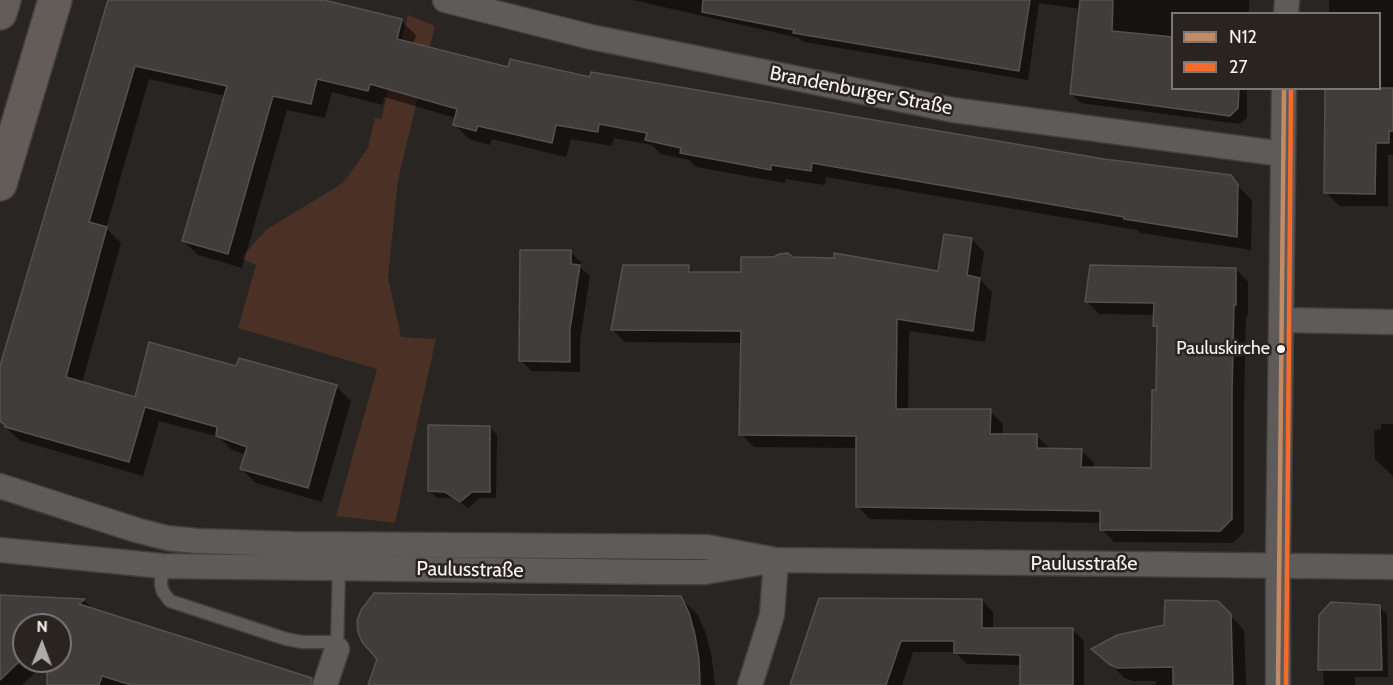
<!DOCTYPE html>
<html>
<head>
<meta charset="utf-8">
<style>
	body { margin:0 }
	#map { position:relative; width:1393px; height:685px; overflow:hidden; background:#282523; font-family:Cabin,sans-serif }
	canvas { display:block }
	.legend { position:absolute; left:1171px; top:12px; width:210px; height:78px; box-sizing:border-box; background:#2a2421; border:2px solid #7c7774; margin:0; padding:8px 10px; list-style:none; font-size:18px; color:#f7f3f1 }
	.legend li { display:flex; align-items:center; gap:12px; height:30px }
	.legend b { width:30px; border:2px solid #7c7774 }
	.north { position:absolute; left:12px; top:613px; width:60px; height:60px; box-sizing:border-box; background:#2a2421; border:2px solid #7c7774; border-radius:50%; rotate:1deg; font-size:16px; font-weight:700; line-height:24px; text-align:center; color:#f7f3f1 }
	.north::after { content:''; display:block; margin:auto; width:21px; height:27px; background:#afaba9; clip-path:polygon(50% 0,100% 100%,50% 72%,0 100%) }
</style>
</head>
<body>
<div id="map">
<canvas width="1393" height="685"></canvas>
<ul class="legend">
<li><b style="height:8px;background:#c18c65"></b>N12</li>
<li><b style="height:8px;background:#f36c2b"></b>27</li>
</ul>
<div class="north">N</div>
</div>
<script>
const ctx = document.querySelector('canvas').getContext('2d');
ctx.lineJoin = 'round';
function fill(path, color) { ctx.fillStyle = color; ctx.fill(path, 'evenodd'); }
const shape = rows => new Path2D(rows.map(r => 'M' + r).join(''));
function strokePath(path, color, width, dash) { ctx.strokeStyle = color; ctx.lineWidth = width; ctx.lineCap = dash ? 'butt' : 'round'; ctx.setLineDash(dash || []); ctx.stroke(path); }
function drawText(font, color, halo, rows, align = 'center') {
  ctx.font = font + ' Cabin,sans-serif'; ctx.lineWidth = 5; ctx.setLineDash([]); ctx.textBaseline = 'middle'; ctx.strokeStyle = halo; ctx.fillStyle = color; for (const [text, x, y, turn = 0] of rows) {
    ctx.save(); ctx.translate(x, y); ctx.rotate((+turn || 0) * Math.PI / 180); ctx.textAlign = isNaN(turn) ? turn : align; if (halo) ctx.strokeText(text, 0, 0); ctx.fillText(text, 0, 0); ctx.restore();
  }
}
fill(shape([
	[408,15,435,26,398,180,388,277,401,337,436,339,395,523,336,516,377,369,238,328,256,265,241,258,266,230,343,183,368,148,375,118,381,119]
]), '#4b3026');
fill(shape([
	[110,0,318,0,401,21,416,35,413,45,509,69,592,79,1104,161,1230,177,1252,201,1251,250,1140,233,1137,230,826,177,825,185,785,179,785,183,696,167,689,160,661,154,652,145,614,138,612,146,571,139,566,157,492,139,490,145,469,139,455,125,456,118,384,97,383,105,332,92,325,118,287,110,242,268,198,255,183,241,225,96,149,79,106,228,121,243,82,383,136,399,237,368,336,386,351,401,322,502,256,483,242,469,246,455,232,450,219,437,159,421,143,476,21,441,0,423,0,371],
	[633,0,1249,0,1249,14,1172,14,1172,88,1247,88,1247,118,1240,124,1081,103,1072,94,1080,9,1039,3,1028,80,804,42,799,38],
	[1329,0,1393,0,1393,155,1388,155,1388,206,1339,206,1326,192,1380,88,1380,14,1329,14],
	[972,239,984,252,980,279,992,292,985,342,909,331,908,411,990,411,1003,424,1002,435,1037,436,1049,448,1081,450,1094,463,1094,469,1152,469,1158,391,1158,329,1155,326,1155,315,1099,314,1087,302,1236,269,1248,282,1248,316,1246,315,1244,404,1244,532,1233,543,1114,542,1102,529,1102,523,870,519,857,506,858,448,754,447,741,434,742,343,625,342,612,329,688,267,694,273,742,273,793,259,939,272],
	[570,252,581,262,581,268,590,276,580,341,580,372,531,371,521,360],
	[1381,424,1393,424,1393,476,1375,459,1374,431,1381,429],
	[490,427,497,435,496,498,480,498,468,508,453,498,437,498,430,491],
	[0,598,84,600,94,610,291,685,48,685,48,661,60,661,60,625,24,625,24,661,47,661,22,685,0,685],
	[680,598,697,614,705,631,711,653,715,685,370,685],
	[982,600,993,612,993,629,1073,630,1084,641,1084,685,1021,685,1022,665,967,664,955,652,913,652,902,685,792,685],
	[1217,602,1244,630,1246,685,1156,685,1156,681,1133,681,1125,678,1093,650,1166,627],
	[1379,607,1387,614,1388,677,1355,677,1355,685,1324,685,1323,673,1320,669]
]), '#0007');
const building = shape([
	[108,0,324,0,402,19,397,39,508,67,510,59,590,77,591,72,1104,159,1231,175,1238,185,1237,237,1124,219,1124,217,812,163,811,171,771,165,771,170,680,153,681,148,645,140,647,133,599,124,598,132,556,125,552,143,478,126,476,131,453,125,457,109,370,84,368,91,317,79,311,104,273,96,228,254,182,241,227,86,135,66,89,222,107,227,66,377,135,397,149,342,236,366,239,358,337,385,308,488,240,469,247,447,216,436,217,427,145,407,129,462,5,427,4,424,0,422,0,366,108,0],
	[703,0,1030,0,1019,71,793,33,794,30,702,12,703,0],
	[1080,0,1113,0,1112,31,1173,37,1173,88,1239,88,1238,108,1230,116,1070,94,1080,0],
	[1325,88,1393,88,1393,131,1389,131,1389,143,1376,143,1375,194,1324,193,1325,88],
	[944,234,972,238,967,275,980,278,973,331,897,319,896,409,991,409,990,434,1037,434,1037,448,1082,449,1081,467,1151,468,1152,390,1156,390,1157,326,1153,326,1154,303,1085,302,1090,265,1236,268,1236,305,1234,304,1232,391,1232,519,1220,531,1100,530,1100,511,856,507,856,436,739,435,741,331,611,330,623,265,689,265,689,272,741,272,741,257,774,257,779,254,788,253,793,257,834,258,834,253,938,271,944,234],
	[520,250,571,250,571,264,580,265,570,329,570,362,519,361,520,250],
	[428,425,490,426,490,492,472,492,460,502,445,492,428,491,428,425],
	[374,593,681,596,689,613,695,635,699,659,700,685,368,685,377,659,362,642,358,632,357,621,361,610,374,593],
	[0,595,85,599,79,604,312,678,311,685,131,685,102,676,99,685,47,685,47,661,60,661,60,625,24,625,24,657,0,680,0,595],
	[819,598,982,599,982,628,1073,628,1073,685,1020,685,1020,655,954,653,954,641,901,641,886,685,790,685,819,598],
	[1165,600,1218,601,1231,614,1233,685,1173,685,1173,667,1117,668,1109,664,1091,649,1117,635,1164,625,1165,600],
	[1331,602,1380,605,1382,670,1318,670,1319,615,1331,602]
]);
fill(building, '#403d3c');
strokePath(building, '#545150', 1.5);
const lane = shape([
	[162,566,161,585,163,592,170,601,286,639,302,642,337,642],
	[337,648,339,568]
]);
const street = shape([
	[445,0,591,37,953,110,1283,154],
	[1286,14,1287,0],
	[1281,320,1393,322],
	[0,486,136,530,167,538,197,541,292,544,707,547,776,560,1393,567],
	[0,550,162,566,658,572,705,572,758,563],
	[325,685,337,649],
	[750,685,772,615,776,560],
	[1278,685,1278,565,1284,88]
]);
const secondary = shape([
	[0,13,4,0],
	[0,184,55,0]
]);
strokePath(lane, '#433f3e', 15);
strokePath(street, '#433f3e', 27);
strokePath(secondary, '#433f3e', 36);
strokePath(lane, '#5e5b5a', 12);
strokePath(street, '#5e5b5a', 24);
strokePath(secondary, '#645c59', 33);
strokePath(shape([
	[1278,685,1284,88]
]), '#c18c65', 4.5);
strokePath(shape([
	[1286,685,1291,88]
]), '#f36c2b', 4.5);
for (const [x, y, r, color] of [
	[1281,349,5,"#f7f3f1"]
]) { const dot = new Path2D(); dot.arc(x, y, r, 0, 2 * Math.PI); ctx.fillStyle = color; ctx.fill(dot); strokePath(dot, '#2a2421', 2); }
drawText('18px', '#f7f3f1', '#2a2421', [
	["Pauluskirche",1270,349]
], 'right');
drawText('20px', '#f7f3f1', '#2a2421', [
	["Brandenburger Straße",861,91,11],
	["Paulusstraße",1084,564],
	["Paulusstraße",470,570,1]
]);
</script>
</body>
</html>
